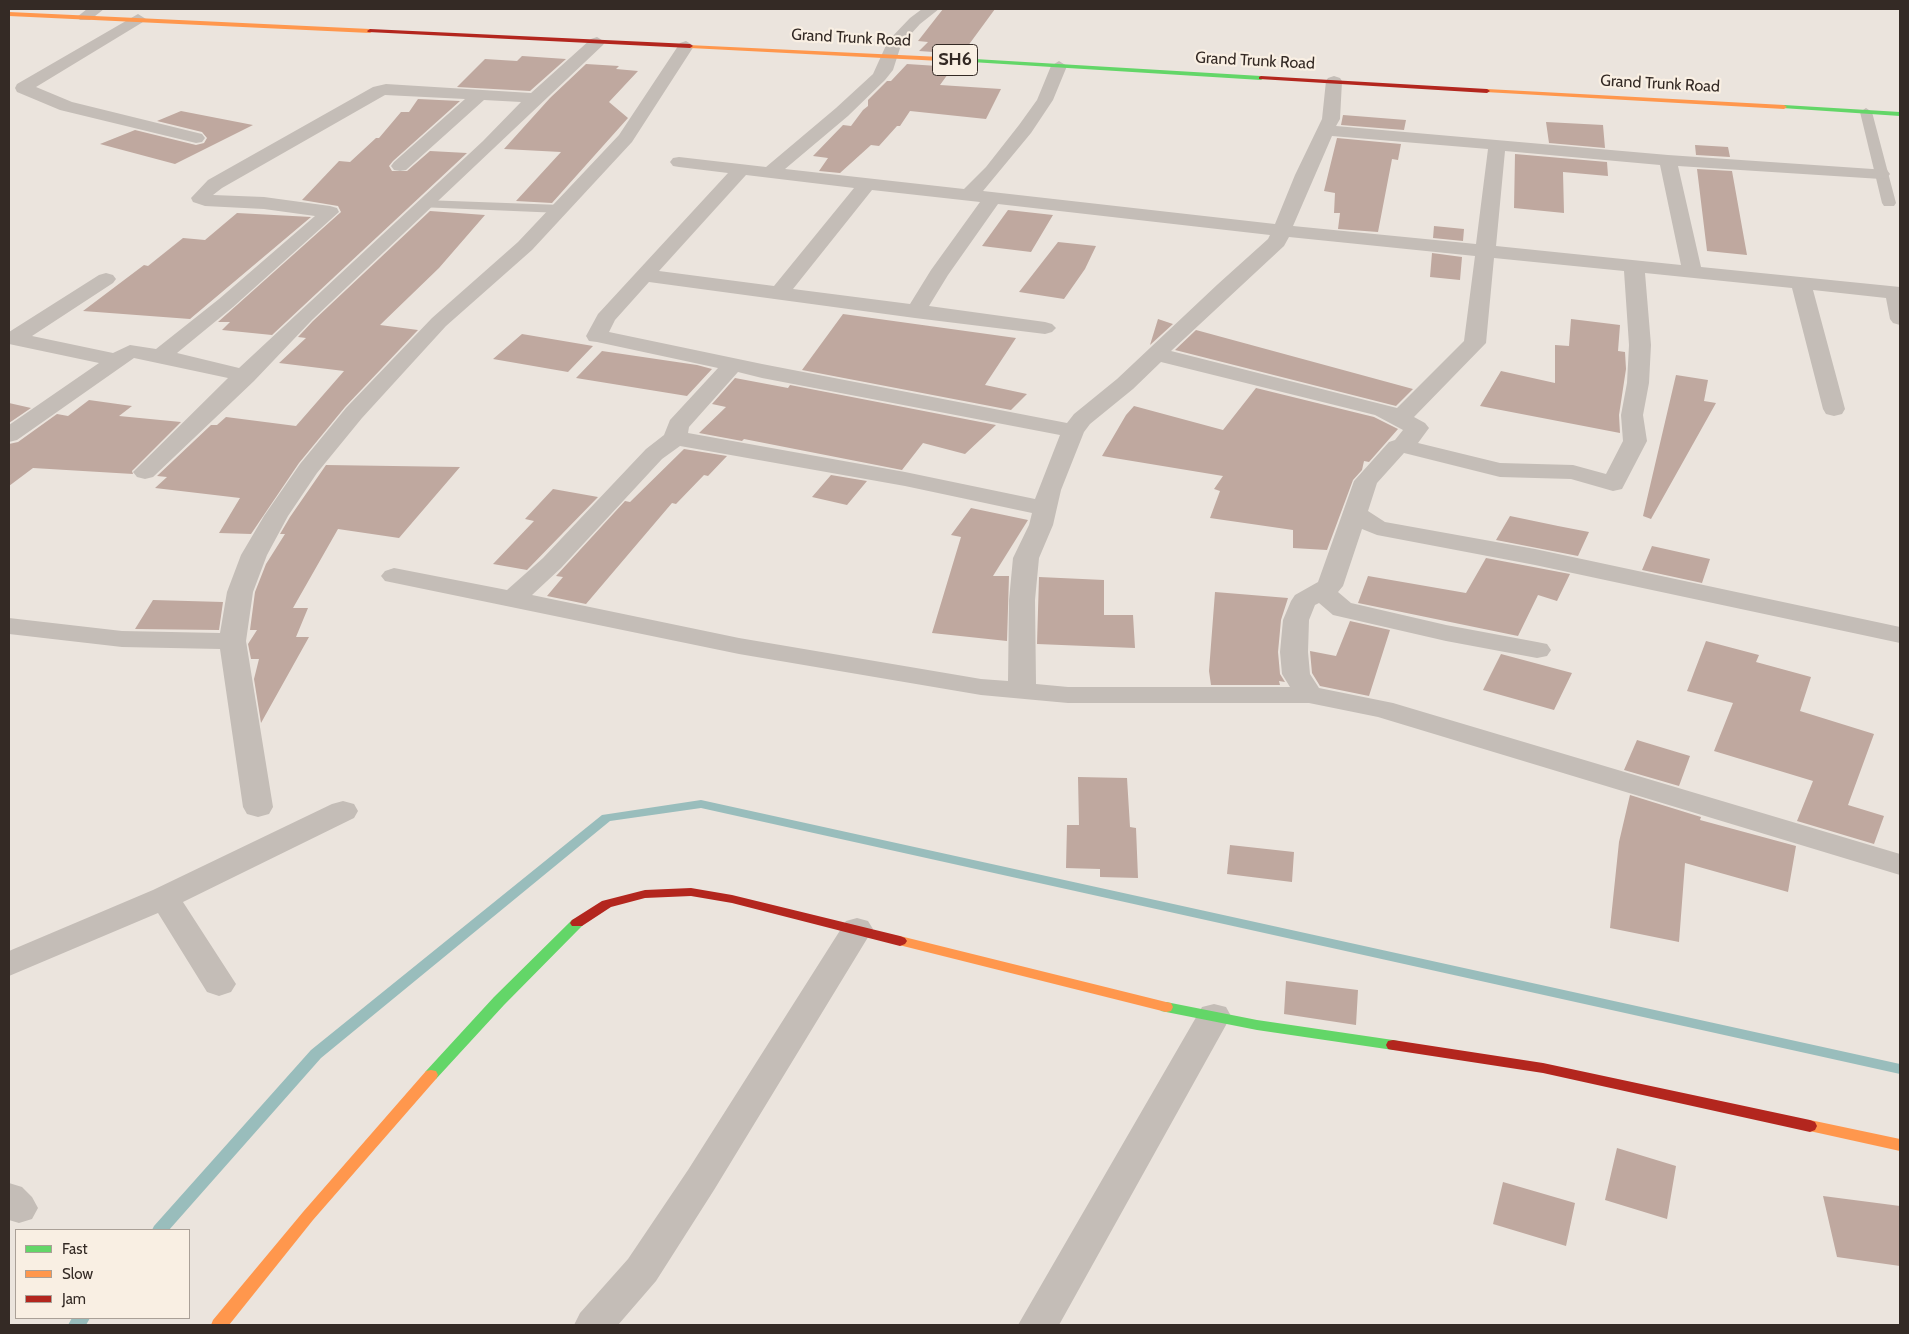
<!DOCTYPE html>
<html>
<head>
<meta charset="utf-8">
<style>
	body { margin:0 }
	#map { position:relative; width:1909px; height:1334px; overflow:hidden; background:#ebe4dd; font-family:Cabin,sans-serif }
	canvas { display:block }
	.frame { position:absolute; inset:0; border:10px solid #342a25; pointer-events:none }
	.legend { position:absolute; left:15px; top:1229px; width:175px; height:90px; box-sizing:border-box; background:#f9efe3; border:1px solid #aaa097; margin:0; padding:6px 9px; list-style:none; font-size:15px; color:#342a25 }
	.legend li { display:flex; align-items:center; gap:10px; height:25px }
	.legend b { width:25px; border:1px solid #aaa097 }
</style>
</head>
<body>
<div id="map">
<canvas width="1909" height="1334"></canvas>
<div class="frame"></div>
<ul class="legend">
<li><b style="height:6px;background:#63d668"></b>Fast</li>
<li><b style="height:6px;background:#ff974d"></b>Slow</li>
<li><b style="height:6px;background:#b3261e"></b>Jam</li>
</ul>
</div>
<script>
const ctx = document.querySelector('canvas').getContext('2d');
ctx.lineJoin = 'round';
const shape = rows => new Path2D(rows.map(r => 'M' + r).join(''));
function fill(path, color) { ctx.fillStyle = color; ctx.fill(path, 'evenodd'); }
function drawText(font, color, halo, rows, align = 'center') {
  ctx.font = font + ' Cabin,sans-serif'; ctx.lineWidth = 4.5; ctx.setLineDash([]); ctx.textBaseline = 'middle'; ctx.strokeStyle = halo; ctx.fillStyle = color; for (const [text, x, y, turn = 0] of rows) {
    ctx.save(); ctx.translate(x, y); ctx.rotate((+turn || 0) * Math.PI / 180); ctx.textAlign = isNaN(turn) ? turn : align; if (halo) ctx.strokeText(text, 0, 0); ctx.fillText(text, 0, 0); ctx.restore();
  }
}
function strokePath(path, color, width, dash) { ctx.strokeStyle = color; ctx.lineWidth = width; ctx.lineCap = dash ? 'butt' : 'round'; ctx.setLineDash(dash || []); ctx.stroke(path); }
fill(shape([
	[701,800,1900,1064,1900,1074,701,808,610,821,321,1058,169,1230,152,1230,154,1226,311,1050,602,815,701,800],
	[72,1318,90,1318,86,1325,68,1325,72,1318]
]), '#99bdbc');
fill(shape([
	[943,9,995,9,962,54,919,51,928,42,918,41],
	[522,56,566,59,530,91,457,87,485,59,517,61],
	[586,64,619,66,616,69,638,71,609,102,628,118,552,203,516,201,561,152,504,149,550,98],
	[907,64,953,67,940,85,1001,89,986,119,910,111,900,126,897,126,879,146,871,145,840,173,819,171,828,158,813,156,843,125,851,126,863,110,868,106,868,100,887,81,891,81],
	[418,99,460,101,393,161,389,166,392,171,407,171,430,151,467,153,272,335,222,330,230,322,218,322,341,212,338,206,302,200,339,161,350,162,376,138,379,138,401,112,409,112],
	[181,111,253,125,175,164,100,144,135,130,196,145,204,143,207,138,202,132,157,121],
	[1343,115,1406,120,1404,130,1341,125],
	[1546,122,1603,125,1605,148,1549,143],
	[1337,138,1401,144,1398,160,1392,159,1378,232,1338,229,1340,213,1334,213,1335,193,1324,191],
	[1695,145,1728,147,1730,157,1696,155],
	[1515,154,1607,162,1608,176,1563,172,1564,213,1514,208],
	[1697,169,1732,171,1747,255,1707,251],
	[1008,210,1053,215,1031,252,982,246],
	[430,211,485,215,439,268,380,325,418,330,345,407,299,463,251,534,219,533,240,498,155,488,167,477,157,476,211,425,217,425,226,417,296,426,344,371,279,363,306,338,298,337,313,321],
	[237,213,311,217,190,319,83,311,144,265,148,266,183,238,205,240],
	[1434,226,1464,229,1463,241,1433,238],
	[1058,242,1096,246,1085,269,1064,299,1019,292],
	[1432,253,1462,257,1460,280,1430,277],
	[843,314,1016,338,985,385,1027,394,1011,410,802,370],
	[1158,319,1173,324,1150,345],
	[1571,319,1620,325,1618,351,1625,352,1626,369,1619,415,1620,433,1480,406,1501,371,1555,383,1555,345,1569,346],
	[1196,330,1413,389,1396,406,1175,350],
	[522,334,593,346,568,372,493,359],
	[602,351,697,365,712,369,687,396,576,378],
	[1676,375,1708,380,1704,401,1716,403,1651,519,1643,516],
	[735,378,788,388,790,385,996,425,965,454,923,443,902,470,744,439,742,441,699,433,726,407,712,404],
	[1256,388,1374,417,1398,429,1369,462,1364,461,1362,470,1353,480,1327,550,1293,548,1293,530,1210,518,1220,491,1214,489,1223,476,1102,456,1126,415,1134,406,1223,430],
	[89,400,132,406,119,416,181,422,132,471,133,474,33,468,9,486,9,444,18,442,57,414,68,416],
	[9,403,31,408,9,423],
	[684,449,727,456,708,476,704,475,676,504,672,503,586,604,547,596,563,577,556,576,625,501,630,502],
	[326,465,460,467,399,538,338,529,293,608,308,608,296,637,309,637,261,723,254,679,259,659,251,659,248,644,257,630,250,630,255,592,266,564,285,534,280,534,290,517],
	[831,475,867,481,847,505,812,497],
	[553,489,598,497,527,570,493,564,534,521,525,519],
	[971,508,1028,520,993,576,1009,576,1007,641,932,633,961,537,951,535],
	[1510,516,1558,526,1589,532,1578,556,1496,540],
	[1652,546,1710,559,1702,583,1642,570],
	[1486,558,1570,574,1557,601,1538,595,1518,636,1358,603,1368,576,1466,593],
	[1039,577,1104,580,1104,615,1133,615,1135,648,1037,644],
	[1215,592,1288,598,1281,620,1278,652,1280,674,1285,682,1279,681,1280,685,1211,685,1209,671],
	[153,600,223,602,219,630,135,629],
	[1350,621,1390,630,1369,696,1320,686,1312,673,1310,651,1336,656],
	[1706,641,1759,655,1756,662,1811,677,1800,711,1874,734,1848,805,1884,816,1874,844,1797,821,1813,781,1714,751,1733,703,1687,691],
	[1501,654,1572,673,1554,710,1483,690],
	[1637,740,1690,756,1679,786,1624,770],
	[1078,777,1127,778,1130,827,1136,828,1138,878,1100,877,1100,869,1066,868,1067,825,1079,825],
	[1630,795,1701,817,1700,820,1796,846,1788,892,1685,863,1679,942,1610,928,1619,842],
	[1230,845,1294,852,1292,882,1227,874],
	[1286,981,1358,990,1356,1025,1284,1014],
	[1617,1148,1676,1166,1667,1219,1605,1200],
	[1503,1182,1575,1203,1566,1246,1493,1224],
	[1823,1196,1900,1206,1900,1266,1837,1257]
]), '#bfa89f');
fill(shape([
	[1866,108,1872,112,1896,203,1894,206,1884,206,1882,203,1860,112,1866,108],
	[424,200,561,205,568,209,561,213,419,207,417,204,419,201,424,200]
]), '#c4bdb7');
fill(shape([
	[87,9,104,9,90,20,80,20,77,17,87,9],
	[922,9,939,9,920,24,901,45,893,70,885,80,848,116,785,169,964,189,986,167,1019,125,1037,100,1051,66,1059,61,1067,66,1053,100,1031,133,983,191,1275,224,1295,175,1322,119,1326,81,1328,78,1334,76,1340,78,1342,81,1340,119,1336,126,1668,155,1887,170,1890,174,1887,178,1881,179,1678,166,1701,267,1900,287,1900,325,1893,323,1890,319,1886,298,1813,290,1845,409,1842,414,1834,416,1826,414,1823,409,1792,288,1645,273,1651,345,1649,383,1643,415,1647,441,1622,489,1613,491,1571,479,1500,477,1404,453,1377,483,1368,511,1385,522,1535,549,1900,627,1900,643,1535,565,1377,535,1362,529,1343,586,1338,592,1351,603,1446,625,1537,642,1547,644,1551,650,1547,656,1537,658,1446,641,1333,615,1319,603,1315,605,1309,620,1308,652,1310,674,1319,688,1393,703,1900,854,1900,875,1378,717,1309,703,1068,703,981,695,739,654,385,581,381,576,385,571,394,568,507,590,543,558,646,449,664,435,670,420,718,368,597,342,589,341,586,336,598,314,728,173,679,167,673,166,670,162,673,158,679,157,766,167,836,108,873,74,888,41,910,18,922,9],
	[1332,136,1488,149,1476,244,1293,226,1332,136],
	[1505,151,1660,165,1681,265,1496,246,1505,151],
	[746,175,854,188,774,286,659,271,746,175],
	[872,190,980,202,931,270,910,304,793,289,872,190],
	[998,204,1270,235,1268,239,1218,284,1117,379,1074,414,1067,423,762,364,609,332,615,320,649,282,915,318,1045,334,1052,332,1056,328,1052,324,1045,322,929,306,948,275,998,204],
	[1289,237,1475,256,1464,341,1397,408,1171,351,1284,246,1289,237],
	[1494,258,1624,271,1629,345,1627,383,1621,415,1623,441,1606,474,1573,465,1500,463,1418,443,1429,428,1425,423,1414,417,1486,343,1494,258],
	[1161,362,1375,415,1403,430,1395,440,1389,442,1354,481,1318,582,1295,595,1291,601,1283,620,1280,652,1282,674,1290,687,1068,687,1036,684,1035,600,1039,558,1053,525,1061,490,1084,432,1090,424,1133,389,1161,362],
	[738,372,762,378,1060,435,1035,499,905,472,688,433,689,427,738,372],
	[680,446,905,486,1032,513,1029,525,1013,558,1009,600,1008,681,981,679,739,638,532,595,561,568,662,459,680,446],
	[138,14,146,19,143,22,36,87,72,102,202,134,205,138,202,142,196,143,60,110,17,92,15,88,17,84,138,14],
	[597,37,605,42,603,45,312,320,254,381,153,477,145,479,137,477,133,472,228,378,134,358,17,440,9,442,9,425,99,363,9,344,9,332,99,275,106,273,113,275,116,279,113,283,32,336,113,353,130,345,156,349,219,299,315,216,264,209,205,206,193,202,191,198,208,180,373,87,386,84,531,93,591,39,597,37],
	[385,95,465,99,394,162,391,166,394,170,400,171,406,170,484,100,521,102,483,141,239,368,177,353,233,307,339,212,337,208,330,206,264,197,213,195,222,188,385,95],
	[686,41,694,46,632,142,532,250,446,326,362,418,317,473,288,516,267,555,253,592,246,641,273,807,269,814,258,817,247,814,243,807,220,649,122,647,9,634,9,618,122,631,220,633,227,592,241,555,264,516,300,464,346,408,432,318,518,242,619,135,680,43,686,41],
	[343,801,354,804,358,811,354,818,183,902,236,984,231,992,219,996,207,992,158,913,9,976,9,951,153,890,332,804,343,801],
	[857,918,868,921,873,929,714,1190,656,1281,618,1325,574,1325,580,1313,628,1259,688,1170,846,921,857,918],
	[1214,1004,1226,1007,1231,1016,1059,1325,1018,1325,1202,1007,1214,1004],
	[9,1183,22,1187,32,1197,38,1208,32,1219,19,1223,9,1220,9,1183]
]), '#c4bdb7');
fill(shape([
	[941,57,1261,76,1264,78,1261,80,939,60,938,59,941,57],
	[1784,105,1900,112,1900,116,1782,108,1781,107,1784,105],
	[577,918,582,920,584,923,582,926,504,1005,436,1079,431,1080,426,1079,424,1075,426,1071,494,997,572,920,577,918],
	[1166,1002,1257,1020,1393,1040,1398,1041,1400,1045,1398,1049,1393,1050,1257,1030,1161,1011,1159,1007,1161,1003,1166,1002]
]), '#63d668');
fill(shape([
	[9,12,370,29,373,31,370,33,9,16,9,12],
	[688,45,941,57,944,59,941,61,690,48,688,47,688,45],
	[1487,89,1784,105,1787,107,1784,109,1485,92,1484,91,1487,89],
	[900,936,1166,1002,1171,1003,1173,1007,1171,1011,1166,1012,895,944,893,941,895,938,900,936],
	[431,1070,436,1071,438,1075,436,1079,313,1220,229,1325,211,1325,213,1320,303,1212,426,1071,431,1070],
	[1810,1120,1900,1139,1900,1151,1805,1130,1803,1126,1805,1122,1810,1120]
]), '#ff974d');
fill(shape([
	[370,29,690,44,693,46,690,48,368,32,367,31,370,29],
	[1261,76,1487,89,1490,91,1487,93,1259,79,1259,77,1261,76],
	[691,888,732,895,900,936,905,938,907,941,905,944,900,946,732,903,691,896,645,898,611,907,582,926,572,926,570,923,572,920,602,901,645,890,691,888],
	[1393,1040,1543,1063,1810,1120,1815,1122,1817,1126,1815,1130,1810,1132,1543,1073,1393,1050,1388,1049,1386,1045,1388,1041,1393,1040]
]), '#b3261e');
drawText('16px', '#342a25', '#f9efe3', [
	["Grand Trunk Road",851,38,3],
	["Grand Trunk Road",1255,61,3],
	["Grand Trunk Road",1660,84,3]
]);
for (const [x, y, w] of [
	[955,60,45]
]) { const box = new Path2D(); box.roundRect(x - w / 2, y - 15.5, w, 31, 4); ctx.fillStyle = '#f9efe3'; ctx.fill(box); strokePath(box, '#342a25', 1); }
drawText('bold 18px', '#342a25', null, [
	["SH6",955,60]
]);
</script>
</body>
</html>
